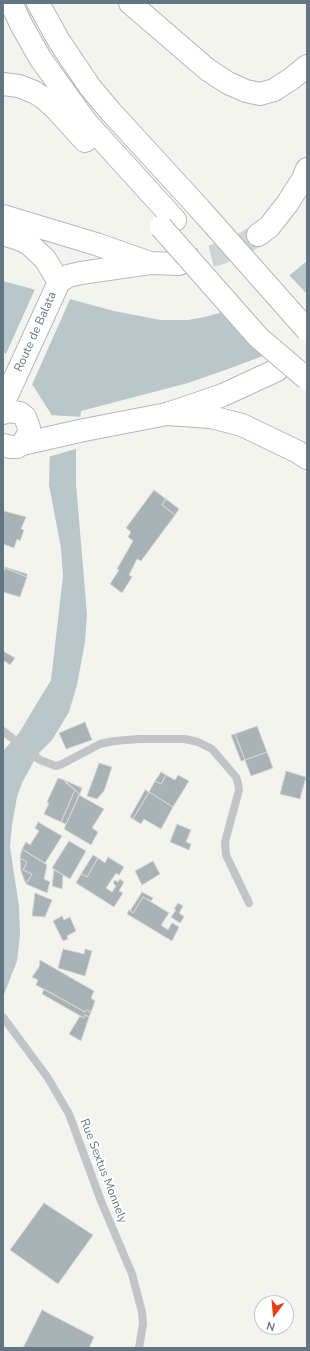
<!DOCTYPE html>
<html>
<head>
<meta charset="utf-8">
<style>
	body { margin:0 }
	#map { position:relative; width:310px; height:1351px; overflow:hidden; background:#f4f4ef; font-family:"Nunito Sans",sans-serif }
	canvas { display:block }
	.frame { position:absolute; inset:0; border:4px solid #617583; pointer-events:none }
	.north { position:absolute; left:254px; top:1295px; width:40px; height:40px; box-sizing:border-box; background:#fff; border:1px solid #c0c8cd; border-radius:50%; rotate:196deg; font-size:11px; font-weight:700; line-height:16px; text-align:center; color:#617583 }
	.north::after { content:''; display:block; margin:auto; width:14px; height:18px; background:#ee3d15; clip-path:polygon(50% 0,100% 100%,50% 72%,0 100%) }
</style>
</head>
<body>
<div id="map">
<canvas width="310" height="1351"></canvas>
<div class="frame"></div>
<div class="north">N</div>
</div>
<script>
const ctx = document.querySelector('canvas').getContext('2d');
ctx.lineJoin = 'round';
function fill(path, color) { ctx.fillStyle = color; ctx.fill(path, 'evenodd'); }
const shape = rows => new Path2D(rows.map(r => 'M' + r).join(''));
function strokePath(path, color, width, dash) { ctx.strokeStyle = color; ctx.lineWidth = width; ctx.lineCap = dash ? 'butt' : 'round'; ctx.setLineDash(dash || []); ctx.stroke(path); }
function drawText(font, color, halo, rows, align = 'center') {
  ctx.font = font + ' "Nunito Sans",sans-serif'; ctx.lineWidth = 4; ctx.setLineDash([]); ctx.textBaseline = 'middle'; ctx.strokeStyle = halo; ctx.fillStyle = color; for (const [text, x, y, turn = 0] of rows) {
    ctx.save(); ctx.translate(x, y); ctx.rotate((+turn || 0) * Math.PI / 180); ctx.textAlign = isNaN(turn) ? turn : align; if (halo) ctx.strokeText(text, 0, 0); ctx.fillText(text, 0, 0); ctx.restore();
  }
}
fill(shape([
	[307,261,307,332,268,354,228,369,188,383,81,411,76,452,76,484,87,614,85,642,77,685,69,712,52,740,40,752,36,757,22,783,17,797,12,825,10,847,19,906,20,935,17,961,3,997,3,751,19,733,51,680,63,576,61,548,49,485,51,414,30,381,3,351,3,281,114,311,160,320,188,320,205,317,246,305,280,283]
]), '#b9c7cb');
fill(shape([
	[288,274,307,294,307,334,295,343,269,356,224,309,245,303,279,281],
	[36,287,71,297,31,387,28,382,5,356],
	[49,415,82,417,79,448,48,457]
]), '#f4f4ef');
const building = shape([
	[154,490,166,499,162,505,175,515,141,561,137,559,129,575,132,577,122,593,110,584,119,570,117,569,133,541,128,537,131,532,126,528,154,490],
	[166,499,179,509,175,515,162,505,166,499],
	[4,511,26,517,21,529,24,530,20,541,17,539,14,548,3,544,3,515,4,511],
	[5,567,27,574,27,577,5,568,5,567],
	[5,568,27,577,20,597,3,592,3,574,5,568],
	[3,651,15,658,10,665,3,660,3,651],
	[85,722,92,740,66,749,59,733,85,722],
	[257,726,267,752,245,760,235,734,257,726],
	[235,734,245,760,241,761,231,735,235,734],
	[267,752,273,768,251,776,245,760,267,752],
	[99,763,112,767,104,791,97,799,87,796,99,763],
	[286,771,306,777,300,799,280,794,286,771],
	[161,772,166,775,161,784,155,781,161,772],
	[166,775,175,780,178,775,189,781,173,807,149,792,155,781,161,784,166,775],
	[58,778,64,780,75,790,61,822,44,814,49,803,47,802,58,778],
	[64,780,82,788,80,794,66,783,64,780],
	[75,790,80,794,66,824,61,822,75,790],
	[145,790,149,792,133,819,130,817,145,790],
	[149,792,173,807,161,829,144,819,141,824,133,819,149,792],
	[79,795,104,809,92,828,98,832,91,845,64,829,79,795],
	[38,822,62,836,45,863,22,849,26,842,30,845,39,831,35,828,38,822],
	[177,824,191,830,186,842,191,844,189,850,170,842,177,824],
	[69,841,86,851,70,879,52,868,69,841],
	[22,849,47,865,44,879,50,882,47,893,26,884,32,874,23,870,27,862,20,858,22,849],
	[93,855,98,858,87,877,81,874,93,855],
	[108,857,124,867,119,875,116,873,106,888,112,892,116,886,113,883,115,880,118,882,120,879,124,882,119,891,123,893,114,907,76,883,81,874,87,877,98,858,105,863,108,857],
	[20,858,27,862,23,870,32,874,26,884,21,871,20,858],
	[153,861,160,874,142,885,135,871,153,861],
	[54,870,63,875,62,889,52,886,54,870],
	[142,892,153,898,151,901,143,897,133,913,130,911,142,892],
	[35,893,52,900,45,917,32,916,35,893],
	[143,897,169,913,161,925,168,930,172,923,179,927,172,941,127,914,129,910,133,913,143,897],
	[178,903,183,906,179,913,184,917,180,923,171,917,176,910,174,909,178,903],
	[62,916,64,920,70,917,76,931,67,936,68,939,63,941,53,921,62,916],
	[63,949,84,954,85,949,92,951,85,976,58,968,63,949],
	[40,960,94,991,91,998,95,1001,91,1012,86,1010,85,1012,36,985,38,980,32,977,39,967,40,960],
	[44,989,85,1012,86,1010,91,1012,89,1017,85,1015,84,1018,42,994,44,989],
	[85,1015,89,1017,81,1041,69,1034,80,1016,84,1018,85,1015],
	[44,1203,93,1235,58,1284,10,1250,44,1203],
	[42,1310,94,1337,89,1348,23,1348,42,1310]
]);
fill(building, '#a9b2b7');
strokePath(building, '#d5d5d2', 1);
strokePath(shape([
	[179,264,219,254,246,242,258,235],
	[277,370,307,356]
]), '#cfd4d4', 22, [22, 11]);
const secondary = shape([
	[3,216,96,244,150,263],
	[3,234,19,239,29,244,45,259,59,282],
	[258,235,269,227,287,204,303,179,307,169],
	[59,282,68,276,81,273,150,263,179,264],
	[3,404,59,282],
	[3,413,8,411,20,413,25,417,29,428,29,434,22,444,17,447,11,447,3,445],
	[22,444,84,430,167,414,223,395,277,370]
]);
const trunk = shape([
	[11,3,22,26,40,58,86,122,175,220],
	[38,3,59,41,90,87,111,112,199,208],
	[130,3,208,70,228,83,246,91,260,94,274,90,291,79,307,66],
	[3,84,19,86,34,92,45,99,55,108,85,141],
	[167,414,211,417,242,425,298,452,307,458]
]);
strokePath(secondary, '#b3b9bd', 24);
strokePath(trunk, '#b3b7ba', 24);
strokePath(shape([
	[3,731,40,760,56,766,62,764,100,744,114,741,138,739,185,739,198,742,212,749,236,777,238,783,239,790,225,842,226,855,249,903],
	[3,1017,48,1078,69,1114,101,1201,132,1274,142,1312,143,1324,139,1348]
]), '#c1c5c8', 8);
strokePath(secondary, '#fff', 22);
strokePath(trunk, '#fff', 22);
const trunkBridge = shape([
	[199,208,307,330],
	[161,227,258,337,307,379]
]);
strokePath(trunkBridge, '#b3b7ba', 24, []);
strokePath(trunkBridge, '#fff', 22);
drawText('12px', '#617583', '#fff', [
	["Route de Balata",36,332,-66],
	["Rue Sextus Monnely",103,1171,69]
]);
</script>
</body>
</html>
